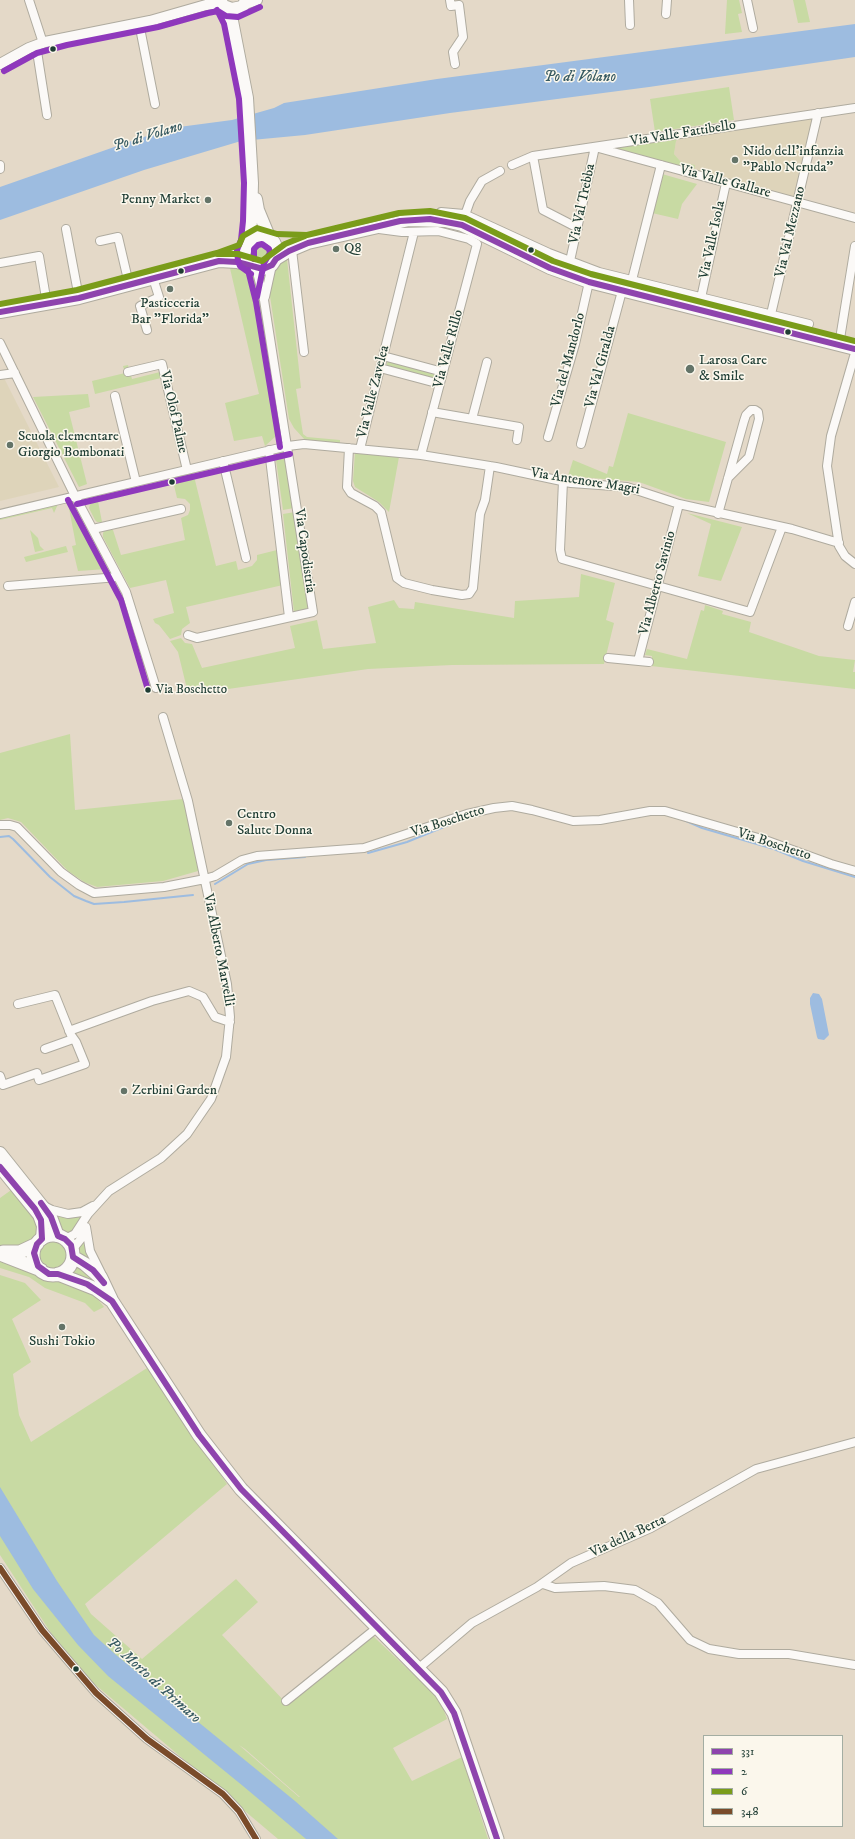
<!DOCTYPE html>
<html>
<head>
<meta charset="utf-8">
<style>
	body { margin:0 }
	#map { position:relative; width:855px; height:1839px; overflow:hidden; background:#e4d9c8; font-family:"IM FELL DW Pica",serif }
	canvas { display:block }
	.legend { position:absolute; left:703px; top:1735px; width:140px; height:92px; box-sizing:border-box; background:#fbf7ec; border:1px solid #a3ada2; margin:0; padding:5px 7px; list-style:none; font-size:12px; color:#1f3d34 }
	.legend li { display:flex; align-items:center; gap:8px; height:20px }
	.legend b { width:20px; border:1px solid #a3ada2 }
</style>
</head>
<body>
<div id="map">
<canvas width="855" height="1839"></canvas>
<ul class="legend">
<li><b style="height:5px;background:#8e44ad"></b>331</li>
<li><b style="height:5px;background:#8f38bc"></b>2</li>
<li><b style="height:5px;background:#7a9c1a"></b>6</li>
<li><b style="height:5px;background:#7a4b2a"></b>348</li>
</ul>
</div>
<script>
const ctx = document.querySelector('canvas').getContext('2d');
ctx.lineJoin = 'round';
function fill(path, color) { ctx.fillStyle = color; ctx.fill(path, 'evenodd'); }
const shape = rows => new Path2D(rows.map(r => 'M' + r).join(''));
function strokePath(path, color, width, dash) { ctx.strokeStyle = color; ctx.lineWidth = width; ctx.lineCap = dash ? 'butt' : 'round'; ctx.setLineDash(dash || []); ctx.stroke(path); }
function drawText(font, color, halo, rows, align = 'center') {
  ctx.font = font + ' "IM FELL DW Pica",serif'; ctx.lineWidth = 3; ctx.setLineDash([]); ctx.textBaseline = 'middle'; ctx.strokeStyle = halo; ctx.fillStyle = color; for (const [text, x, y, turn = 0] of rows) {
    ctx.save(); ctx.translate(x, y); ctx.rotate((+turn || 0) * Math.PI / 180); ctx.textAlign = isNaN(turn) ? turn : align; if (halo) ctx.strokeText(text, 0, 0); ctx.fillText(text, 0, 0); ctx.restore();
  }
}
fill(shape([
	[814,116,794,197,694,170,695,165,681,162,674,154,676,141,681,136],
	[4,378,59,487,0,501,0,379]
]), '#ded4ba');
fill(shape([
	[727,0,739,0,742,13,738,14,742,32,725,34],
	[793,0,805,0,810,22,798,23],
	[729,87,734,120,655,132,650,99],
	[681,136,676,141,674,154,681,162,695,165,694,172,604,148],
	[662,174,697,184,682,204,678,219,652,213],
	[426,209,426,213,384,219,383,215],
	[466,220,568,266,567,270,465,222],
	'250 252a11 11 0 1 1 22 0a11 11 0 1 1-22 0Z',
	[287,259,301,388,296,389,303,434,307,437,340,440,340,443,305,440,294,428,289,419,269,290,275,271,283,260],
	[229,264,248,269,256,279,259,291,279,427,275,437,265,446,262,436,234,441,225,403,259,394],
	[573,268,766,317,765,323,572,272],
	[388,360,437,374,435,380,386,367],
	[128,365,132,379,160,372,161,378,95,394,92,381,125,373,123,366],
	[88,394,90,407,69,412,87,484,79,487,33,397],
	[628,413,726,442,709,502,686,499,639,482,568,476,573,460,607,474,609,466,613,467],
	[283,451,294,508,283,510,275,453],
	[355,452,399,457,389,512,379,502,355,487,353,481],
	[193,472,216,566,236,561,238,570,252,566,257,560,257,555,277,550,283,585,186,607,190,623,182,629,181,635,170,639,159,625,155,623,153,619,174,613,166,580,130,588,103,537,103,533,105,530,113,530,121,555,185,540,181,518,188,515,190,510,190,504,185,499,177,498,172,477],
	[97,496,102,522,97,522,95,520,89,508,92,498],
	[72,502,107,569,78,571,72,546,76,545,68,503],
	[58,504,54,513,52,508,0,520,0,517],
	[295,512,309,608,294,612,283,514],
	[687,513,742,527,721,581,698,576,711,524],
	[30,530,38,538,40,546,44,550,35,552],
	[66,546,68,552,26,562,24,557],
	[581,574,615,583,606,620,614,623,604,664,452,665,368,669,207,692,206,686,187,689,178,652,170,641,181,638,185,643,192,644,202,668,295,648,290,626,317,620,323,649,376,643,368,607,394,600,399,608,414,609,415,602,514,618,515,601,579,597],
	[705,605,723,611,722,614,751,622,749,632,819,656,855,660,853,672,855,672,855,689,651,666,652,656,645,655,647,649,687,659,701,610,704,611],
	[70,734,75,810,183,799,198,866,198,871,163,881,97,887,84,882,68,871,21,822,8,818,0,820,0,753],
	[14,1188,36,1214,39,1234,26,1247,0,1247,0,1198],
	[52,1213,84,1213,70,1234,64,1234,61,1233],
	[85,1237,93,1264,79,1255,77,1251,77,1247],
	'39 1255a14 14 0 1 1 28 0a14 14 0 1 1-28 0Z',
	[0,1261,79,1288,96,1297,104,1307,94,1312,85,1303,45,1288,29,1277,0,1268],
	[76,1264,92,1276,106,1293,69,1273],
	[0,1275,25,1283,41,1300,12,1319,31,1362,13,1374,19,1415,31,1442,147,1368,227,1484,85,1604,91,1614,142,1659,236,1579,258,1602,222,1635,287,1704,372,1635,440,1700,447,1719,393,1748,412,1781,462,1757,488,1839,278,1839,72,1665,0,1555],
	[239,1745,245,1749,300,1797,299,1797]
]), '#c8daa3');
fill(shape([
	[855,24,855,57,649,87,450,113,305,135,241,141,144,170,0,220,0,187,140,138,179,127,232,120,274,108,284,103,437,79],
	[813,993,819,994,822,999,829,1035,824,1040,818,1039,817,1037,810,1004,810,998],
	[0,1487,57,1581,94,1635,115,1654,295,1801,338,1839,306,1839,243,1786,108,1676,78,1645,33,1589,0,1536]
]), '#9dbce0');
strokePath(shape([
	[684,820,702,828,774,849,803,861,855,877],
	[0,837,9,836,13,839,50,877,74,896,86,901,94,904,124,902,193,895],
	[368,853,407,842,456,822],
	[215,884,248,864,266,860,305,857]
]), '#9dbce0', 2);
const minor = shape([
	[29,0,43,43],
	[450,0,451,6,459,5,463,37,453,52,455,64],
	[629,0,630,25],
	[747,0,753,28],
	[666,14,667,0],
	[139,23,155,104],
	[36,45,47,115],
	[533,156,543,210,578,228],
	[0,165,0,169],
	[512,165,533,156,855,108],
	[464,218,470,201,482,181,500,171],
	[438,220,441,212,464,214,549,253,599,272,809,324],
	[66,229,79,298],
	[379,229,402,232,438,231,469,239,477,244,421,455],
	[100,241,118,237,129,284],
	[292,250,304,352],
	[570,261,595,147,855,218],
	[0,263,39,256,47,304],
	[632,280,661,165],
	[265,297,272,265],
	[701,298,726,183],
	[768,327,818,113],
	[147,330,140,306,159,297,153,278],
	[0,343,75,496,126,592,156,688],
	[839,345,855,246],
	[855,353,831,436,827,466,839,546,845,556,855,564],
	[383,356,443,372],
	[380,368,440,384],
	[128,372,162,364,187,470],
	[0,375,15,373],
	[115,396,136,482],
	[432,412,519,427,517,440],
	[472,419,487,362],
	[548,437,575,344,589,282],
	[581,444,622,291],
	[349,448,347,487,351,493,375,506,381,512,397,578,404,583,432,590,462,595,469,594,473,588,480,514,485,500,490,466],
	[360,449,414,232],
	[269,450,289,617],
	[223,461,246,558],
	[563,481,560,550,562,559,750,612,782,527],
	[0,514,288,446,304,444,421,455,496,467,571,483,627,487,679,504,792,529,839,543],
	[718,514,744,421,746,415,751,410,755,410,758,412,759,419,749,457,728,478],
	[93,529,181,509],
	[8,586,118,577],
	[848,626,855,602],
	[188,635,197,638,313,612,264,300,256,268],
	[608,658,649,662],
	[638,661,679,504],
	[0,825,10,825,17,827,61,872,79,885,94,893,164,887,205,879,215,876,242,860,257,856,364,848,467,814,494,808,512,806,532,810,573,821,600,820,650,811,665,811,765,840,831,864,855,871],
	[69,1031,152,1001,189,991,203,997,215,1017,230,1022],
	[45,1049,73,1039],
	[0,1076,3,1085,37,1073,39,1080,85,1064,76,1042,71,1035,55,995,18,1004],
	[44,1206,52,1210,68,1214,82,1212,93,1206],
	[86,1227,90,1251,102,1275],
	[65,1239,75,1234,88,1214,109,1191,161,1158,187,1134,211,1099,226,1057,230,1017,227,984,188,801,163,717],
	[72,1250,84,1235,86,1228],
	[0,1568,42,1630,96,1693,147,1739,223,1794,239,1811,256,1839],
	[543,1584,555,1588,604,1586,635,1590,658,1603,690,1640,709,1649,739,1654,789,1654,855,1665],
	[419,1668,472,1623,537,1587,571,1563,651,1528,756,1469,855,1442],
	[286,1701,378,1627]
]);
const tertiary = shape([
	[245,4,257,0],
	[0,64,29,48,45,42,150,21,206,5,220,3]
]);
const secondary = shape([
	[219,0,224,6,232,9,242,7,247,0],
	[224,6,232,21,247,98,252,183,251,221,249,242],
	[256,199,258,210,270,239],
	[246,246,249,242,258,236,270,239,274,242,278,251,276,259],
	[219,261,237,262,263,269,272,265,276,259,289,251,308,243,409,220,445,221,462,225,550,268,589,282,855,349],
	[0,312,79,298,219,261,245,251],
	[0,1153,51,1217,58,1236],
	[0,1167,39,1215,43,1226,42,1239]
]);
const primary = shape([
	'33 1255a20 20 0 1 1 40 0a20 20 0 1 1-40 0Z',
	[3,1252,20,1252,37,1244],
	[0,1254,41,1270],
	[73,1257,85,1264,101,1278,111,1299],
	[58,1274,96,1289,112,1301,199,1435,241,1489,441,1692,454,1713,497,1839]
]);
strokePath(minor, '#afab9f', 10);
strokePath(tertiary, '#afab9f', 12);
strokePath(secondary, '#afab9f', 14);
strokePath(primary, '#afab9f', 15);
strokePath(minor, '#fbf9f7', 8);
strokePath(tertiary, '#fbf9f7', 10);
strokePath(secondary, '#fbf9f7', 12);
strokePath(primary, '#fbf9f7', 13);
strokePath(shape([
	[0,312,79,298,219,261,237,262,263,269,272,265,276,259,289,251,308,243,400,221,430,219,462,225,550,268,589,282,855,349],
	[0,1167,35,1209,41,1220,42,1239,37,1244,34,1253,38,1266,49,1274,58,1274,87,1284,112,1301,199,1435,241,1489,441,1692,454,1713,497,1839],
	[41,1203,51,1217,58,1236,65,1239,71,1245,73,1257,93,1270,104,1283]
]), '#8e44ad', 6);
strokePath(shape([
	[217,10,224,24,239,99,244,183,243,221,241,240,237,250,238,261,240,266,251,274],
	[4,71,37,53,67,45,158,27,208,13,218,11,226,16,238,17,260,7],
	[254,259,254,249,258,245,262,244,269,249,270,253,264,263,257,297],
	[248,270,256,302,280,447],
	[68,500,121,600,148,690],
	[77,504,290,454]
]), '#8f38bc', 6);
strokePath(shape([
	[217,254,238,254,262,261,285,244,305,236],
	[0,304,77,290,217,253,239,245,243,236,257,228,277,234,307,235,399,213,430,211,465,218,553,261,591,274,855,341]
]), '#7a9c1a', 6);
strokePath(shape([
	[0,1568,42,1630,96,1693,147,1739,223,1794,239,1811,256,1839]
]), '#7a4b2a', 6);
for (const [x, y, r, color] of [
	[53,49,3.5,"#1f3d34"],
	[735,160,4,"#647468"],
	[208,200,4,"#647468"],
	[336,249,4,"#647468"],
	[531,250,3.5,"#1f3d34"],
	[181,271,3.5,"#1f3d34"],
	[170,289,4,"#647468"],
	[788,332,3.5,"#1f3d34"],
	[690,369,5,"#647468"],
	[10,445,4,"#647468"],
	[172,482,3.5,"#1f3d34"],
	[148,690,3.5,"#1f3d34"],
	[229,823,4,"#647468"],
	[124,1091,4,"#647468"],
	[62,1327,4,"#647468"],
	[76,1669,3.5,"#1f3d34"]
]) { const dot = new Path2D(); dot.arc(x, y, r, 0, 2 * Math.PI); ctx.fillStyle = color; ctx.fill(dot); strokePath(dot, '#fbf7ec', 1.5); }
drawText('13px', '#1f3d34', '#fbf7ec', [
	["Via Boschetto",156,690]
], 'left');
drawText('14px', '#1f3d34', '#fbf7ec', [
	["Via Valle Fattibello",683,134,-9],
	["Via Valle Gallare",725,182,15],
	["Via Val Trebba",583,204,-78],
	["Via Val Mezzano",791,232,-77],
	["Via Valle Isola",713,240,-78],
	["Via Valle Rillo",449,349,-75],
	["Via del Mandorlo",569,360,-75],
	["Via Val Giralda",601,367,-75],
	["Via Valle Zavelea",374,392,-76],
	["Via Olof Palme",173,412,77],
	["Via Antenore Magri",585,482,9],
	["Via Capodistria",304,551,82],
	["Via Alberto Savinio",658,583,-75],
	["Via Boschetto",448,822,-18],
	["Via Boschetto",774,845,18],
	["Via Alberto Marvelli",218,950,79],
	["Via della Berta",628,1537,-25]
]);
drawText('14px', '#1f3d34', '#fbf7ec', [
	["Nido dell'infanzia",743,152],
	["\"Pablo Neruda\"",743,168],
	["Penny Market",200,200,"right"],
	["Q8",344,249],
	["Pasticceria",170,304,"center"],
	["Bar \"Florida\"",170,320,"center"],
	["Larosa Care",699,361],
	["& Smile",699,377],
	["Scuola elementare",18,437],
	["Giorgio Bombonati",18,453],
	["Centro",237,815],
	["Salute Donna",237,831],
	["Zerbini Garden",132,1091],
	["Sushi Tokio",62,1342,"center"]
], 'left');
drawText('italic 15px', '#375a62', '#fbf7ec', [
	["Po di Volano",580,78],
	["Po di Volano",148,137,-17],
	["Po Morto di Primaro",153,1681,42]
]);
</script>
</body>
</html>
